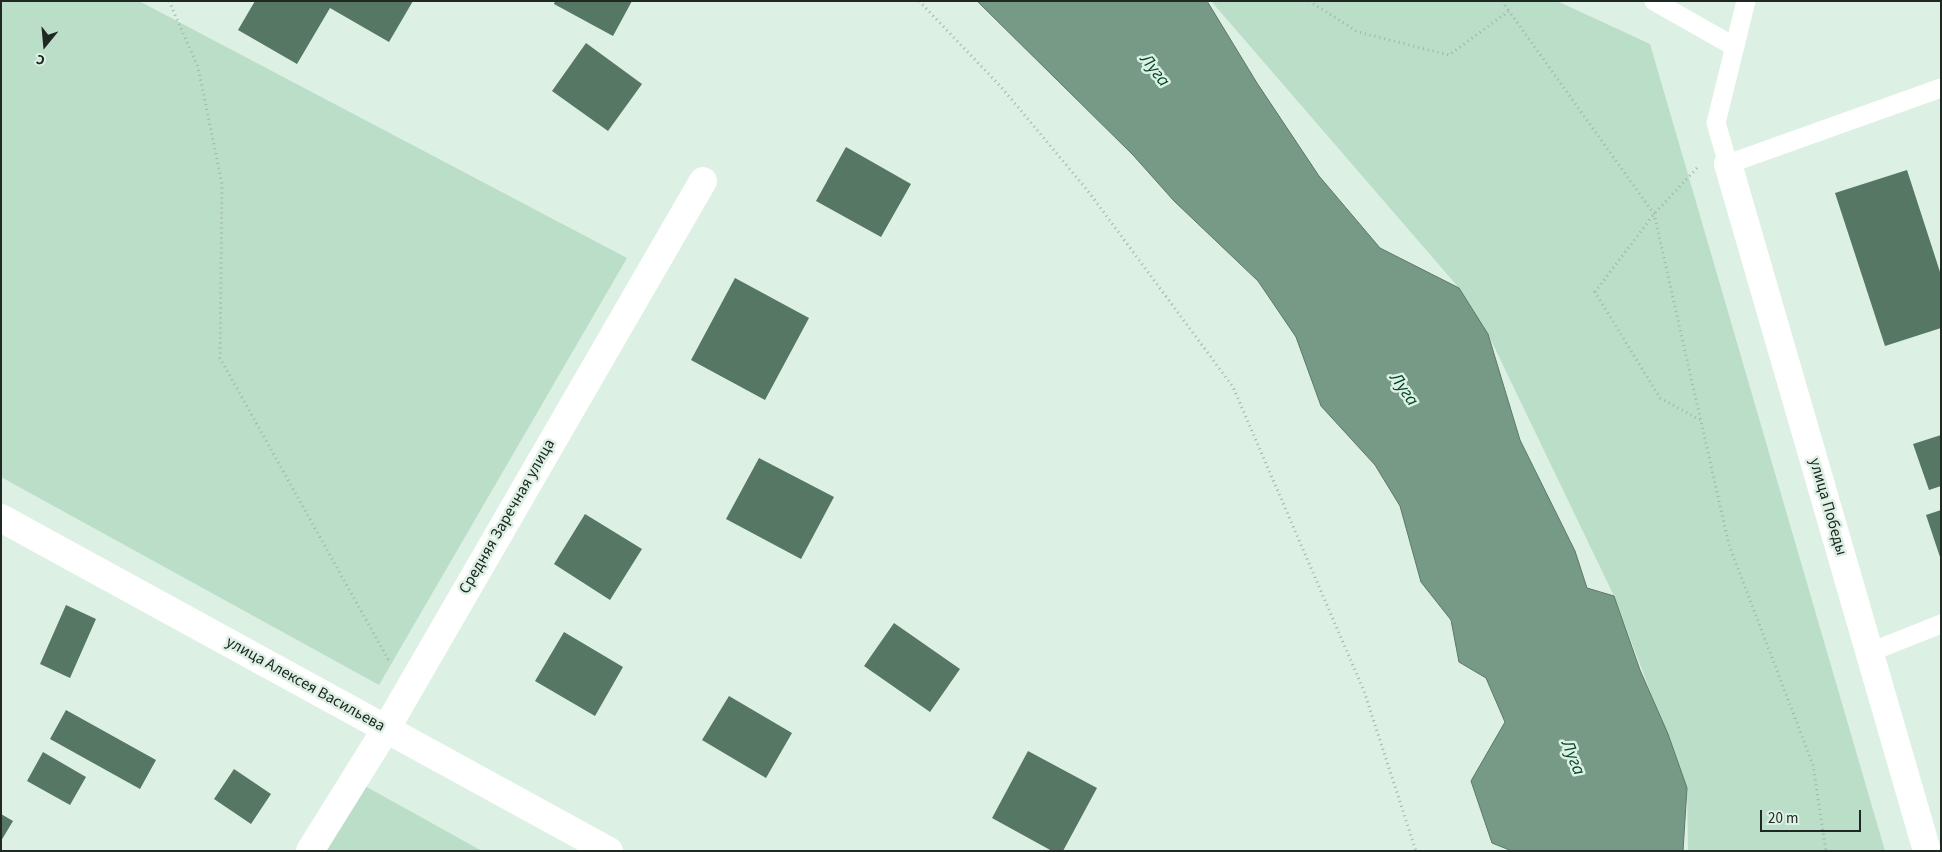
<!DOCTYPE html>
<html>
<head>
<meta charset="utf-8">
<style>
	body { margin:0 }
	#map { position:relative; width:1942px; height:852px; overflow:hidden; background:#dcf0e4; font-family:"Source Sans 3",sans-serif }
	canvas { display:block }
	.frame { position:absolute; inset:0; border:2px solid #202823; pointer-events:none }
	.north { position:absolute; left:20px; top:20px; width:50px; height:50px; -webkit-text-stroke:4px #dcf0e4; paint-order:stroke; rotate:197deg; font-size:14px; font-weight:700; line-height:20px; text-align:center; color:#202823 }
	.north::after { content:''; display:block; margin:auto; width:18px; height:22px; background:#202823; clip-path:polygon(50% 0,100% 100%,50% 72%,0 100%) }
	.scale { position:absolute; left:1760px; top:810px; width:101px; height:22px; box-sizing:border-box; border:2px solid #202823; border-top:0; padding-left:6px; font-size:15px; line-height:18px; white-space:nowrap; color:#202823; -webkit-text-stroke:4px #dcf0e4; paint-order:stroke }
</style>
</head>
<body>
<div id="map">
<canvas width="1942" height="852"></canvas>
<div class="frame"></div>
<div class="north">С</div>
<div class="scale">20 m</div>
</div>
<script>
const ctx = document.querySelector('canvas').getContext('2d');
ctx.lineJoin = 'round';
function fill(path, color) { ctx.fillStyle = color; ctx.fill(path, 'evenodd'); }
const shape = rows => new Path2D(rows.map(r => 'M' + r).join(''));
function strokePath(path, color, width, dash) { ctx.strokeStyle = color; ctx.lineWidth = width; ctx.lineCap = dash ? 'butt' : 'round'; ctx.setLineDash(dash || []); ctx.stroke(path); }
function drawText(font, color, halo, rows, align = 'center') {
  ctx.font = font + ' "Source Sans 3",sans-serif'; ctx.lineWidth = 5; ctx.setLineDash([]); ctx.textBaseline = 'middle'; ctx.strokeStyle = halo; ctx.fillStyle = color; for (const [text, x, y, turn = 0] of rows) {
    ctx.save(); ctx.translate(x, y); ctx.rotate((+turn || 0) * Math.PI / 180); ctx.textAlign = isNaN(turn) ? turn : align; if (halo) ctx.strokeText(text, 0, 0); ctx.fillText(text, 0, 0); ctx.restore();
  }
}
fill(shape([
	[1,1,139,1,627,258,379,685,1,477],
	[1211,1,1557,1,1650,44,1885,851,1688,851,1687,788,1614,596,1488,334,1459,288],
	[365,786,482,851,325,851]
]), '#bbdec9');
const water = shape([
	[977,1,1207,1,1257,83,1319,176,1380,248,1459,288,1488,334,1520,440,1575,551,1587,588,1614,596,1640,670,1668,734,1687,788,1683,851,1512,851,1492,843,1471,781,1505,722,1486,678,1459,662,1451,620,1421,582,1400,506,1375,465,1321,406,1296,337,1258,281,1174,201,1133,155,977,1]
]);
fill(water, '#769a86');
strokePath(water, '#5c7868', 1);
fill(shape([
	[255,1,413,1,389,42,330,8,297,64,238,30],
	[555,1,632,1,613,36,554,4],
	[586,43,642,84,608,131,552,91],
	[846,147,911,184,881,237,816,201],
	[1907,170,1941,275,1941,328,1885,346,1835,193],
	[735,278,809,318,765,400,691,360],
	[1941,435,1941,486,1929,490,1913,444],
	[759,458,834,497,801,559,726,519],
	[1941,510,1941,557,1940,557,1926,515],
	[585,514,642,549,610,600,554,564],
	[66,605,96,619,70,678,40,664],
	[894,623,960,669,930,712,864,666],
	[564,632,623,667,595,716,535,681],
	[729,696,792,733,766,778,702,740],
	[66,710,156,760,140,789,50,739],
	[1028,751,1097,788,1063,851,1052,851,992,818],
	[43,752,86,777,70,805,27,781],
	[234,769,271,794,251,824,214,799],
	[1,814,13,821,1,841]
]), '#557764');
strokePath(shape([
	[169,1,198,67,222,184,220,358,389,661],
	[919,1,1002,88,1088,191,1233,387,1364,691,1416,851],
	[1309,1,1358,32,1449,55,1509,11,1654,214,1729,545,1813,765,1826,851],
	[1502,1,1509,11],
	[1697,168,1654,214,1595,292,1660,398,1700,420]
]), '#a3b3aa', 3, [1, 4]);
strokePath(shape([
	[1654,1,1735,47],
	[1746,1,1716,123,1728,164,1941,88],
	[1868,653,1941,624]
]), '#fff', 19);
strokePath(shape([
	[1728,164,1927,851],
	[310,851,386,729,703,181]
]), '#fff', 28);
strokePath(shape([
	[1,518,609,851]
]), '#fff', 28);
drawText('16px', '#202823', '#dcf0e4', [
	["улица Победы",1827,507,74],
	["Средняя Заречная улица",508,517,-60],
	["улица Алексея Васильева",305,685,29]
]);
drawText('italic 18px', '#004429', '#dcf0e4', [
	["Луга",1154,71,52],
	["Луга",1403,390,55],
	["Луга",1572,758,68]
]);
</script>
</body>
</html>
